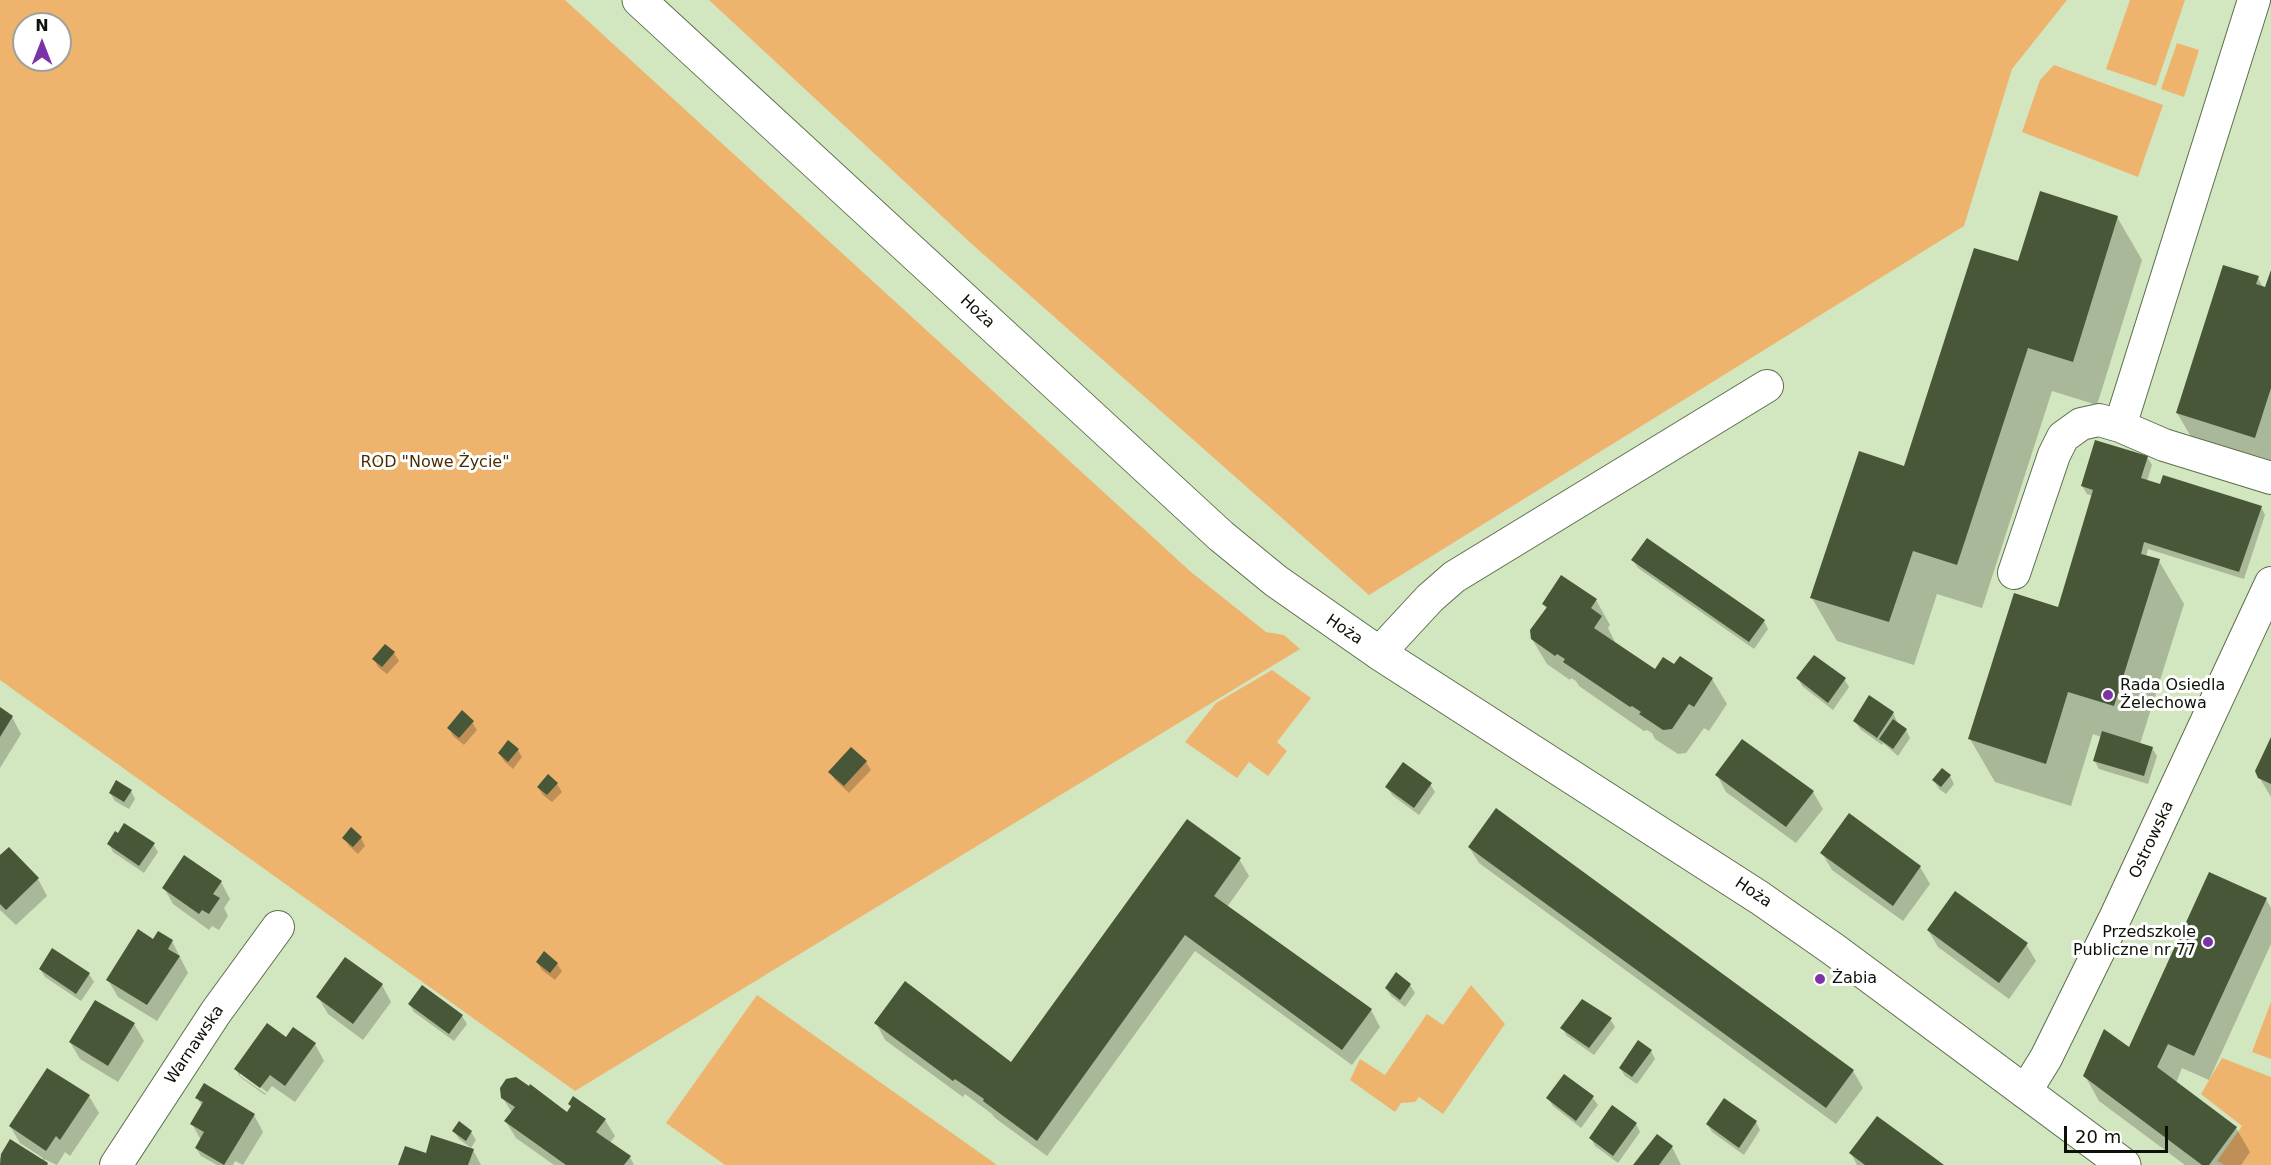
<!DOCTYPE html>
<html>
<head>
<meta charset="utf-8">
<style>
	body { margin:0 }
	#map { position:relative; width:2271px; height:1165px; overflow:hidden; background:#d2e6c0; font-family:"DejaVu Sans",sans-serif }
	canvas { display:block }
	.north { position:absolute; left:12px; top:12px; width:60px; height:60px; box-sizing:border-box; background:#fff; border:2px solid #9ea19b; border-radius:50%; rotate:0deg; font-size:16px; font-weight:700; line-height:24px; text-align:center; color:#0c1306 }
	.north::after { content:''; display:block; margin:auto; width:21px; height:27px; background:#7c33a5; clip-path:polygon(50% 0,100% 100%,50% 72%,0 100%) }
	.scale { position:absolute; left:2064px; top:1126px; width:104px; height:27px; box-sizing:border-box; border:3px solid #0c1306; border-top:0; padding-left:8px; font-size:18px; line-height:21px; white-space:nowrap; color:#0c1306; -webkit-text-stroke:4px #fff; paint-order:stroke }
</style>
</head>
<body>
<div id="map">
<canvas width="2271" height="1165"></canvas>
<div class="north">N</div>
<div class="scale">20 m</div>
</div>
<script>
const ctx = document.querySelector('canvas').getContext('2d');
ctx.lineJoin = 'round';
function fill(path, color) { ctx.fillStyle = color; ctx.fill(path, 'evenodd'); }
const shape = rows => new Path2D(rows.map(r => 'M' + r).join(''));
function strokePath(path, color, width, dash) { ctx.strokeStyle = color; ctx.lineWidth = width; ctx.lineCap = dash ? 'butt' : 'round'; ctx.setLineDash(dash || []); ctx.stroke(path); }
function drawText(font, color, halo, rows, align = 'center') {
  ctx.font = font + ' "DejaVu Sans",sans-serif'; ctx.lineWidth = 6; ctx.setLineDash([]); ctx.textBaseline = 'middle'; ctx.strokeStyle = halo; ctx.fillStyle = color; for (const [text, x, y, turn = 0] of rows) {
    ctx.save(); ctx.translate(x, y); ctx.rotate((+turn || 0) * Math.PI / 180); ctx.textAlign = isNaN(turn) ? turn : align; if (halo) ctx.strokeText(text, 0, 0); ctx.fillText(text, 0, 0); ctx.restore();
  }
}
fill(shape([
	[0,0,565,0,1191,572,1266,632,1284,635,1300,649,575,1091,0,680],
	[24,24,60,24,60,60,24,60],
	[709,0,2067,0,2012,69,1964,226,1369,595,974,246],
	[2130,0,2185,0,2156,86,2106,69],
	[2177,43,2199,50,2184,97,2161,89],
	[2054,65,2163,105,2138,177,2022,132,2040,80],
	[1272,670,1311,698,1277,742,1287,751,1268,776,1249,762,1237,778,1185,742,1216,703],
	[1471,985,1505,1024,1443,1114,1419,1097,1415,1102,1401,1103,1395,1112,1350,1080,1360,1059,1385,1075,1427,1014,1443,1025],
	[757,995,997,1165,725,1165,666,1123],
	[2271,1002,2271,1059,2252,1052],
	[2222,1058,2271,1077,2271,1165,2225,1165,2217,1161,2242,1126,2201,1094]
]), '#eeb46d');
fill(shape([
	[2117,217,2142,260,2097,405,2052,391,1982,608,1937,594,1914,665,1837,641,1812,598,1905,468,2019,263],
	[2271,273,2271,468,2196,445,2177,413,2258,278,2265,291],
	[2147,457,2152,465,2147,481,2261,507,2265,515,2244,579,2148,549,2146,557,2159,561,2184,604,2140,744,2152,748,2157,756,2148,784,2099,769,2094,760,2101,737,2093,734,2071,806,1995,782,1970,739,2059,609,2093,496,2087,494,2082,486],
	[1633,560,1764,621,1768,629,1754,649,1638,568],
	[1596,600,1610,625,1608,628,1615,642,1614,644,1655,671,1675,666,1680,658,1712,679,1727,704,1709,731,1704,728,1686,753,1678,754,1655,739,1652,733,1647,730,1644,731,1579,686,1576,681,1571,678,1570,680,1547,664,1532,639,1547,609,1543,604],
	[385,646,394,653,399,661,387,674,378,667,374,659],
	[1798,678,1844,679,1849,687,1833,710,1802,686],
	[0,709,12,717,21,734,0,768],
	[1893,713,1897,721,1896,723,1906,730,1910,738,1898,756,1883,743,1882,745,1860,729,1855,721],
	[472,722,477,730,464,745,453,736,449,728],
	[1743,741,1813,792,1823,809,1796,843,1726,792,1717,775],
	[2271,741,2271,797,2259,777],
	[518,750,522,757,513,769,504,761,499,753],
	[866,762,871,770,849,793,835,780,830,772],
	[1950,776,1954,784,1946,794,1939,789,1934,781],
	[557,784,562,792,552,802,543,795,538,787],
	[1430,784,1435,792,1419,815,1392,795,1387,787],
	[131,791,135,799,129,809,115,801,110,793],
	[1849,816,1920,867,1930,884,1903,921,1832,870,1822,853],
	[344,838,361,838,365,846,358,854,349,846],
	[109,844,153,844,158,852,144,873,113,852],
	[1469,847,1853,1071,1863,1088,1836,1124,1479,863],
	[8,849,38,879,47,896,16,925,0,910,0,857],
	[1239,859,1249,876,1227,907,1371,1010,1380,1027,1352,1065,1195,951,1047,1156,995,1118,992,1114,965,1094,963,1097,885,1040,876,1023,1011,1064],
	[221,882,230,899,224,908,228,916,219,930,212,926,209,930,173,904,164,888],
	[2266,899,2271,908,2271,944,2209,1080,2182,1068,2176,1083,2236,1128,2250,1152,2241,1165,2185,1165,2099,1101,2085,1076,2130,1049],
	[1928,930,2026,944,2036,961,2009,999,1938,947],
	[153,941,172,941,188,973,157,1021,118,997,108,980],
	[537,962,557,964,562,971,555,980,542,970],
	[40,969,89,974,94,982,81,1001,45,977],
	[382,985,391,1002,363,1040,328,1014,318,997],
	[1410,985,1415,993,1405,1007,1391,996,1386,988],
	[422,987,462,1016,467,1024,454,1041,414,1012,409,1004],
	[96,1002,134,1024,144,1041,118,1082,80,1059,70,1042],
	[1610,1019,1615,1027,1594,1055,1567,1036,1562,1028],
	[286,1039,315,1044,324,1061,295,1102,272,1086,265,1095,240,1077,236,1069],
	[240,1072,267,1092,266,1094,240,1076],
	[1651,1051,1655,1059,1637,1084,1625,1076,1620,1068],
	[48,1070,89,1096,99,1113,70,1156,65,1152,57,1165,44,1159,48,1165,0,1165,0,1157,7,1161,42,1160,43,1158,20,1143,10,1126],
	[1564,1077,1593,1098,1598,1105,1581,1128,1553,1106,1548,1098],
	[197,1098,254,1115,263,1132,243,1165,235,1161,233,1165,217,1165,201,1156,196,1148,201,1140,192,1124,202,1106],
	[503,1098,567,1114,605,1120,615,1136,610,1143,630,1157,634,1165,554,1165,516,1138,506,1122,512,1113],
	[1756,1122,1760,1130,1744,1155,1712,1132,1707,1124],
	[1636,1124,1640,1132,1618,1163,1595,1146,1591,1138],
	[454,1131,471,1132,476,1140,471,1148,459,1139],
	[1657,1136,1672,1147,1681,1165,1636,1165],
	[473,1150,481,1165,400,1165,427,1155],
	[1851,1153,1942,1165,1857,1165]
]), '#0003');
fill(shape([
	[2040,191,2118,216,2073,362,2028,348,1957,565,1913,551,1889,622,1810,598,1859,451,1904,466,1974,248,2018,261],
	[2223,265,2259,276,2256,284,2265,287,2271,270,2271,388,2255,438,2176,413],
	[2095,440,2148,456,2141,478,2160,484,2163,475,2262,506,2239,572,2144,542,2141,554,2160,559,2114,706,2068,692,2046,764,1968,739,2014,593,2058,607,2093,490,2081,486],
	[1647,538,1765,620,1749,642,1631,560],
	[1561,575,1597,599,1591,608,1602,616,1594,628,1655,669,1663,657,1674,664,1680,656,1713,678,1694,707,1689,704,1672,729,1663,730,1639,714,1641,712,1632,706,1630,707,1563,662,1565,659,1557,654,1555,656,1531,639,1530,630,1547,607,1542,604],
	[385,644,395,652,382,667,372,659],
	[1814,655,1846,678,1828,703,1796,678],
	[1869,695,1894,712,1877,738,1853,721],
	[0,707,13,716,0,737],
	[462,710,474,721,459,738,447,728],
	[1893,719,1907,729,1893,749,1879,739],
	[2102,731,2153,747,2144,776,2093,761],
	[2271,737,2271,784,2258,778,2255,771],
	[1742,739,1814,791,1786,827,1715,775],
	[508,740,519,749,508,762,498,753],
	[851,747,867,761,844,786,828,772],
	[1403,762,1432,783,1414,808,1385,787],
	[1942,768,1951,775,1941,787,1932,780],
	[548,774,558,783,547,795,537,787],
	[116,780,132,790,124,802,109,793],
	[1496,808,1854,1070,1826,1108,1468,847],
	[1849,813,1921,866,1893,906,1820,853],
	[1187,819,1241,858,1214,896,1372,1009,1342,1050,1185,935,1037,1141,983,1101,984,1099,955,1079,953,1081,874,1023,905,981,1011,1062],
	[124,823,155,843,139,866,107,844,115,831,118,833],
	[351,827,362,837,353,847,342,838],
	[9,847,39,878,6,910,0,904,0,855],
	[184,855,222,881,213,894,220,898,209,914,202,910,199,914,162,888],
	[2209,872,2267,898,2194,1056,2168,1044,2157,1067,2237,1127,2209,1165,2202,1165,2083,1076,2104,1029,2129,1047],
	[1955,891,2028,943,1999,983,1927,930],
	[138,929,153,939,158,931,173,940,168,949,180,956,147,1005,106,980],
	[52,948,90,973,76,994,39,969],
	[544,951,558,963,550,973,536,962],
	[345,957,383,984,353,1024,316,997],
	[1396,972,1411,984,1400,1000,1385,988],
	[422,985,463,1015,449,1034,408,1004],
	[1582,999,1612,1018,1589,1048,1560,1028],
	[95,1000,135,1023,108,1066,69,1042],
	[267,1023,286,1037,293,1027,316,1043,285,1086,270,1075,260,1088,234,1069],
	[1638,1040,1652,1050,1632,1077,1619,1068],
	[47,1068,90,1095,60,1140,56,1136,46,1151,9,1126],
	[1564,1074,1594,1096,1576,1121,1546,1098],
	[516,1077,529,1086,530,1084,567,1112,571,1106,568,1104,573,1096,606,1119,596,1132,631,1156,624,1165,566,1165,504,1121,515,1107,501,1098,500,1088,506,1079],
	[204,1083,255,1114,224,1165,195,1148,204,1132,190,1124,203,1102,195,1098],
	[1724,1098,1757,1121,1739,1148,1706,1124],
	[1612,1105,1637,1123,1613,1156,1589,1138],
	[1877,1116,1936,1159,1944,1165,1865,1165,1849,1153],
	[459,1121,472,1131,466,1141,452,1131],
	[1657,1134,1673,1146,1659,1165,1633,1165],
	[431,1135,474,1149,468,1165,398,1165,405,1146,426,1153],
	[10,1139,48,1163,47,1165,0,1165,1,1154]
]), '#475737');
const minor = shape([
	[2120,426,2164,445,2271,478],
	[2014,573,2054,455,2063,437,2081,424,2099,420,2120,426,2254,0],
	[1379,653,1430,598,1454,577,1767,386],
	[2025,1092,2046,1058,2116,916,2271,583],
	[116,1165,216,1012,278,927]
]);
const tertiary = shape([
	[639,0,1221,536,1276,581,1379,653,1760,898,1833,949,2124,1165]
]);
strokePath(minor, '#5c6e4c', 34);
strokePath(tertiary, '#5c6e4c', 35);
strokePath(minor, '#fff', 32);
strokePath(tertiary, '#fff', 33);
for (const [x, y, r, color] of [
	[2108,695,6,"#7c33a5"],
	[2208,942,6,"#7c33a5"],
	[1820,979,6,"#7c33a5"]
]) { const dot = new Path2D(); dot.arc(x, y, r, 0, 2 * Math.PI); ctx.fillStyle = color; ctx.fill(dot); strokePath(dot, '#fff', 2); }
drawText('16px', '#0c1306', '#fff', [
	["Hoża",977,312,43],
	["Hoża",1344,630,34],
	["Ostrowska",2152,840,-65],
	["Hoża",1753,893,34],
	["Warnawska",195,1045,-56]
]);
drawText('16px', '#4a2d03', '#fff', [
	["ROD \"Nowe Życie\"",435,463]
]);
drawText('16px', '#0c1306', '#fff', [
	["Rada Osiedla",2120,686],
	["Żelechowa",2120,704],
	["Przedszkole",2196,933,"right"],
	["Publiczne nr 77",2196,951,"right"],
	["Żabia",1832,979]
], 'left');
</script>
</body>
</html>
